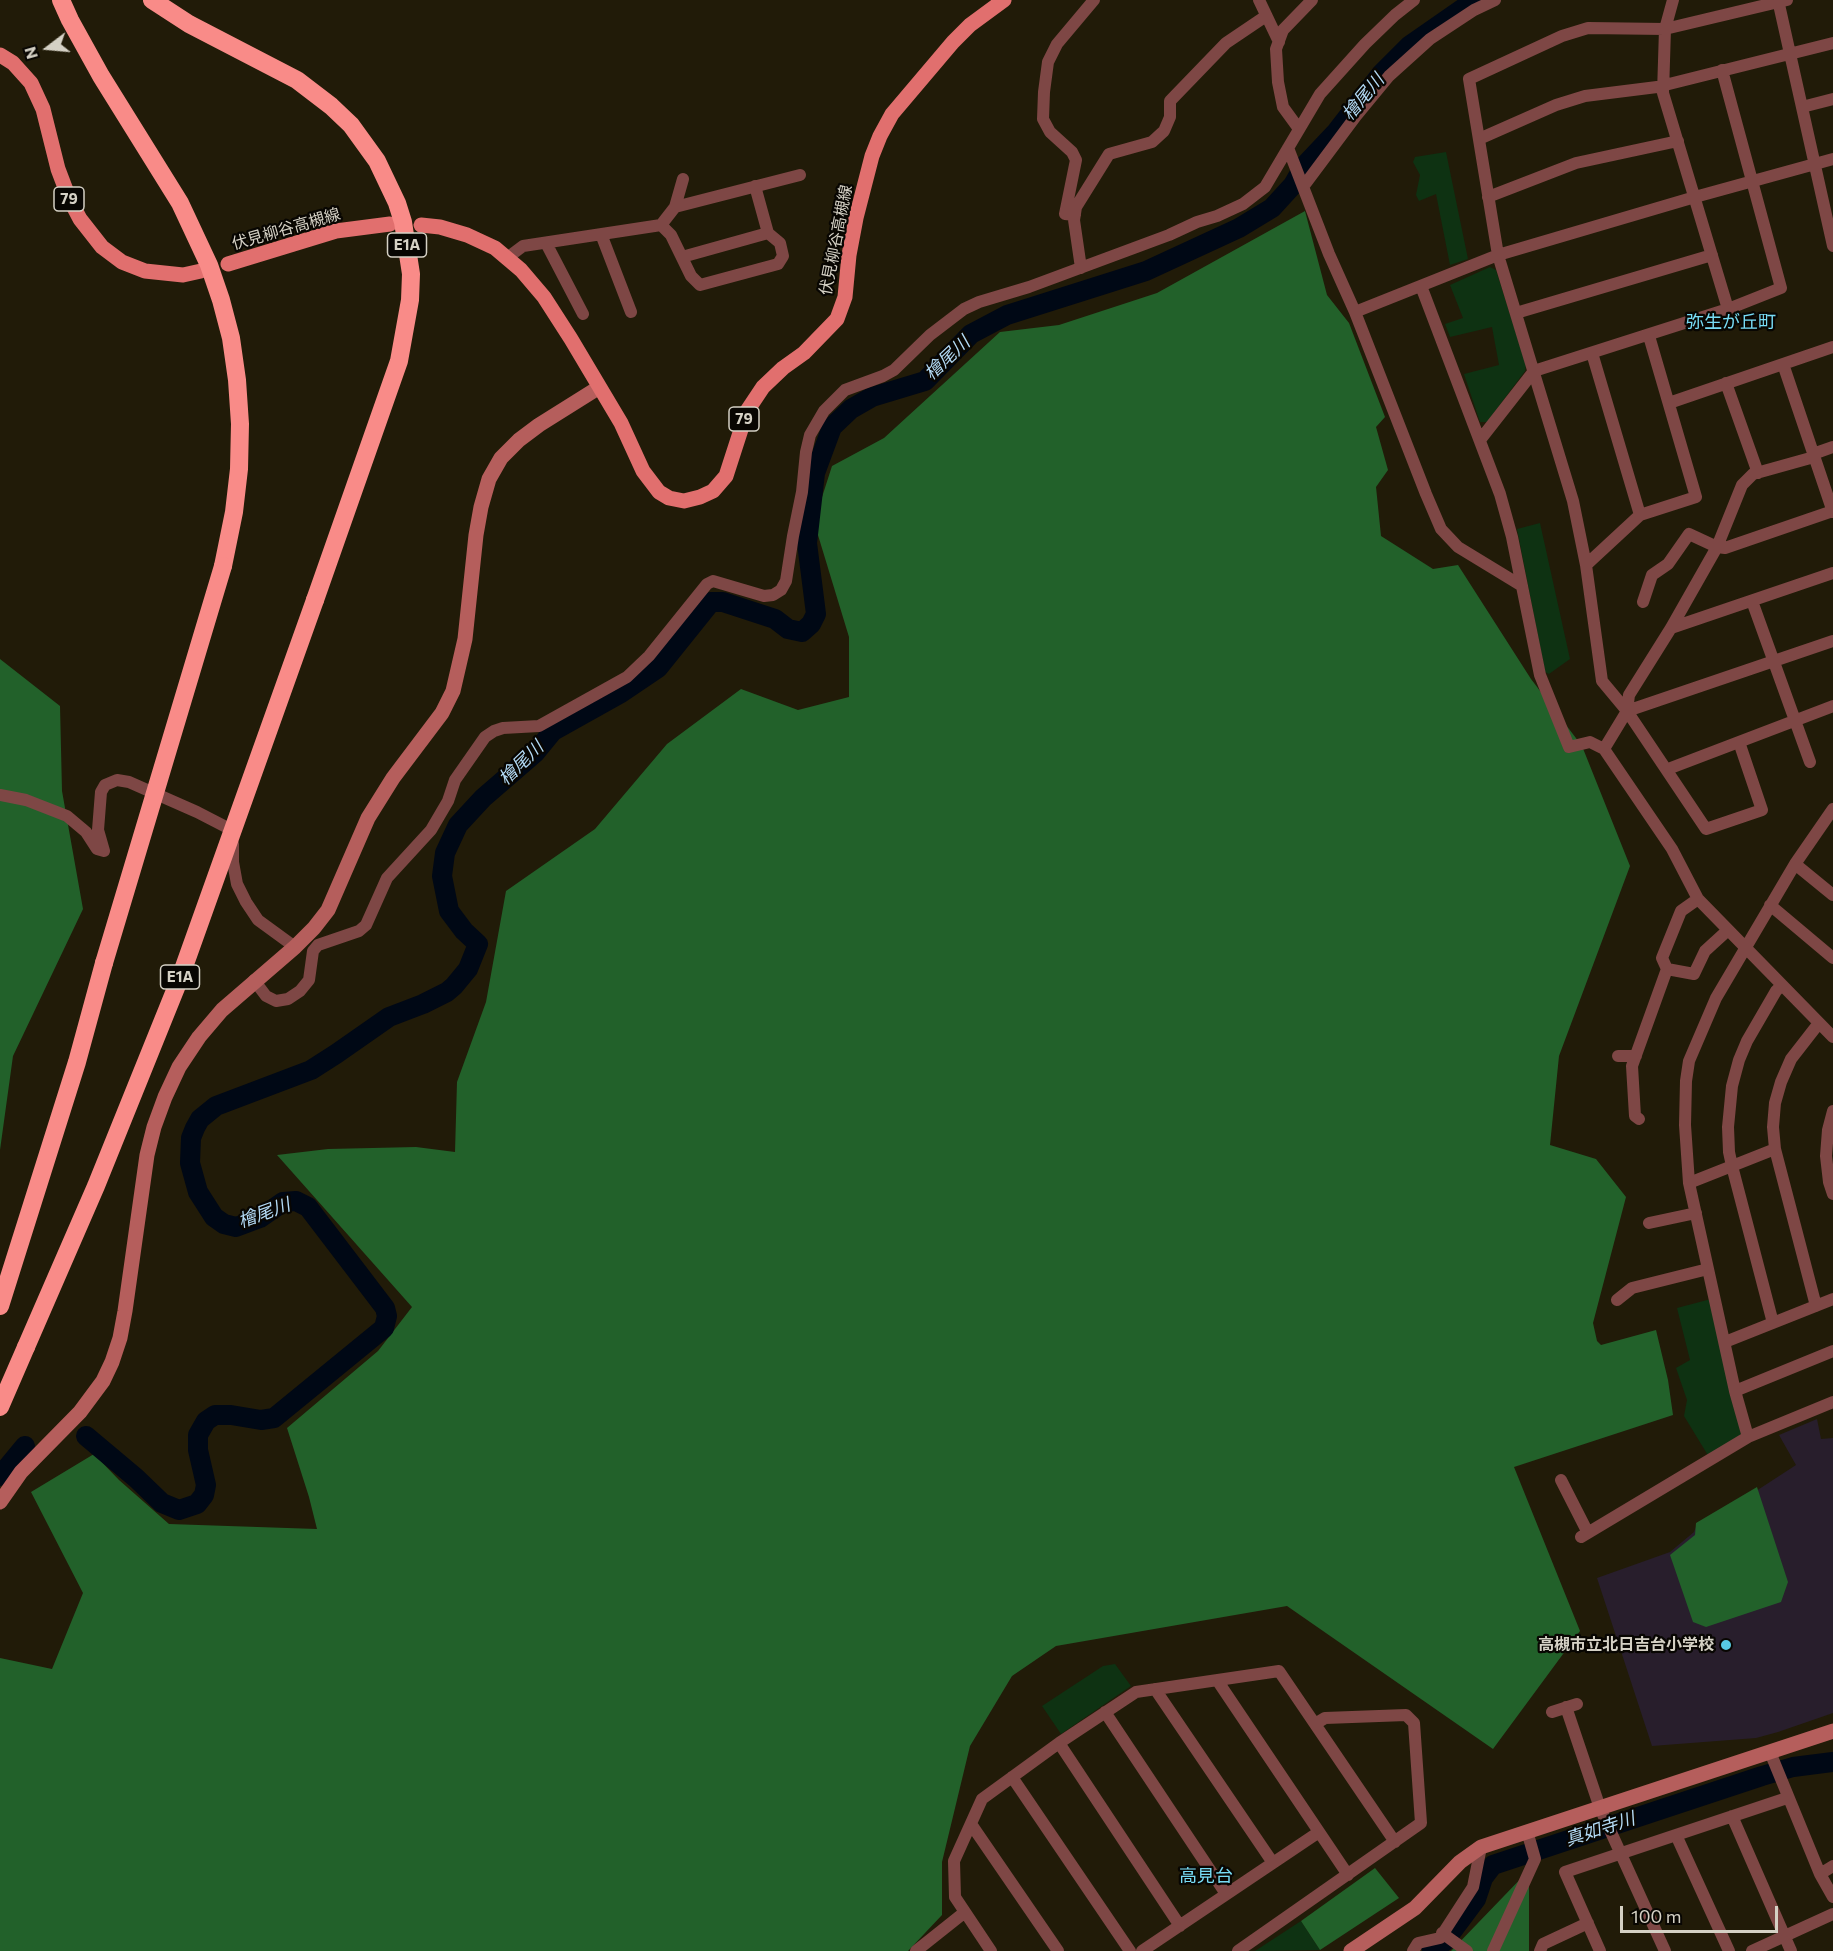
<!DOCTYPE html>
<html>
<head>
<meta charset="utf-8">
<style>
	body { margin:0 }
	#map { position:relative; width:1833px; height:1951px; overflow:hidden; background:#211b08; font-family:Commissioner,sans-serif }
	canvas { display:block }
	.north { position:absolute; left:18px; top:18px; width:60px; height:60px; -webkit-text-stroke:4px #080602; paint-order:stroke; rotate:254deg; font-size:16px; font-weight:700; line-height:24px; text-align:center; color:#d5d1c5 }
	.north::after { content:''; display:block; margin:auto; width:21px; height:27px; background:#d5d1c5; clip-path:polygon(50% 0,100% 100%,50% 72%,0 100%) }
	.scale { position:absolute; left:1620px; top:1906px; width:158px; height:27px; box-sizing:border-box; border:3px solid #d5d1c5; border-top:0; padding-left:8px; font-size:18px; line-height:21px; white-space:nowrap; color:#d5d1c5; -webkit-text-stroke:4px #080602; paint-order:stroke }
</style>
</head>
<body>
<div id="map">
<canvas width="1833" height="1951"></canvas>
<div class="north">N</div>
<div class="scale">100 m</div>
</div>
<script>
const ctx = document.querySelector('canvas').getContext('2d');
ctx.lineJoin = 'round';
function fill(path, color) { ctx.fillStyle = color; ctx.fill(path, 'evenodd'); }
const shape = rows => new Path2D(rows.map(r => 'M' + r).join(''));
function strokePath(path, color, width, dash) { ctx.strokeStyle = color; ctx.lineWidth = width; ctx.lineCap = dash ? 'butt' : 'round'; ctx.setLineDash(dash || []); ctx.stroke(path); }
function drawText(font, color, halo, rows, align = 'center') {
  ctx.font = font + ' Commissioner,"Noto Sans JP",sans-serif'; ctx.lineWidth = 4.5; ctx.setLineDash([]); ctx.textBaseline = 'middle'; ctx.strokeStyle = halo; ctx.fillStyle = color; for (const [text, x, y, turn = 0] of rows) {
    ctx.save(); ctx.translate(x, y); ctx.rotate((+turn || 0) * Math.PI / 180); ctx.textAlign = isNaN(turn) ? turn : align; if (halo) ctx.strokeText(text, 0, 0); ctx.fillText(text, 0, 0); ctx.restore();
  }
}
fill(shape([
	[1817,1419,1821,1439,1833,1438,1833,1713,1778,1732,1756,1738,1652,1746,1597,1578,1670,1552,1694,1532,1697,1524,1733,1506,1796,1465,1779,1435]
]), '#281e2c');
fill(shape([
	[1446,152,1468,259,1450,265,1436,194,1419,201,1416,195,1420,175,1413,162,1415,157],
	[1490,267,1496,270,1526,365,1525,371,1487,422,1480,422,1464,374,1499,365,1492,327,1450,337,1445,324,1463,318,1450,285],
	[1540,523,1570,659,1549,674,1545,672,1517,529],
	[1711,1299,1741,1433,1740,1437,1709,1457,1684,1416,1687,1400,1676,1368,1690,1360,1677,1308],
	[1115,1664,1131,1686,1061,1734,1042,1706,1103,1666],
	[1301,1921,1320,1950,1255,1951]
]), '#0e3212');
fill(shape([
	[1305,211,1327,295,1349,323,1385,417,1376,427,1388,470,1376,487,1381,536,1433,569,1458,565,1531,679,1582,746,1630,866,1559,1056,1550,1145,1596,1159,1626,1197,1593,1323,1597,1341,1601,1345,1656,1330,1668,1380,1673,1415,1514,1467,1580,1631,1493,1749,1287,1606,1056,1646,1012,1676,970,1746,942,1862,942,1915,908,1951,0,1951,0,1658,52,1669,83,1593,31,1492,94,1454,119,1480,169,1524,317,1529,309,1497,287,1428,378,1351,412,1307,277,1155,328,1149,416,1147,455,1152,457,1082,486,1002,506,891,595,829,667,744,741,689,798,710,849,697,849,637,814,522,832,466,884,438,1000,332,1059,325,1157,293],
	[0,659,60,706,62,791,83,909,13,1056,0,1150],
	[1757,1487,1788,1582,1781,1602,1706,1627,1693,1622,1670,1555,1695,1535,1696,1523],
	[1375,1868,1399,1898,1320,1950,1301,1921],
	[1529,1870,1529,1951,1451,1951]
]), '#22612a');
strokePath(shape([
	[86,1436,136,1478,162,1503,179,1510,197,1504,204,1495,206,1485,198,1450,198,1435,206,1421,215,1415,231,1415,261,1420,274,1418,384,1328,387,1316,385,1308,308,1207,296,1201,283,1202,260,1218,236,1227,224,1224,214,1217,198,1192,190,1163,191,1138,195,1128,200,1119,216,1106,311,1070,336,1054,389,1017,423,1004,447,992,454,986,468,969,478,944,464,931,449,911,442,876,445,853,458,825,483,798,535,753,553,731,621,693,658,668,711,602,723,602,775,619,788,629,802,632,811,624,816,614,807,543,815,473,832,427,851,409,872,397,925,381,971,334,1007,315,1146,271,1239,228,1272,208,1293,185,1304,166,1337,131,1382,73,1409,46,1475,0],
	[0,1476,25,1446],
	[1431,1946,1444,1942,1476,1899,1483,1878,1493,1865,1762,1776,1793,1767,1833,1762]
]), '#000815', 20);
strokePath(shape([
	[1259,0,1279,42],
	[1673,0,1665,29,1663,93,1728,309],
	[1778,0,1833,246],
	[1802,107,1833,99],
	[1299,129,1283,107,1278,82,1276,49,1283,30,1312,0],
	[1479,139,1556,105,1585,96,1657,87,1833,43],
	[1288,148,1329,254,1355,312,1426,494,1441,529,1458,547,1522,586],
	[1303,187,1356,116,1389,76,1430,39,1474,10,1495,0],
	[1488,197,1576,163,1678,141],
	[675,207,800,175],
	[1075,215,1065,214,1076,160,1072,152,1050,132,1043,119,1044,92,1048,62,1057,44,1094,0],
	[661,225,671,235,691,276,700,285,778,264,783,256,780,243,768,233,755,186],
	[601,234,631,312],
	[546,243,583,314],
	[682,257,768,233],
	[507,258,523,246,661,225,675,207,683,179],
	[1081,268,1074,220,1076,207,1109,154,1152,142,1164,131,1170,117,1170,101,1226,43,1266,16],
	[1421,286,1500,494,1512,537,1540,675,1569,747,1590,742,1604,749],
	[1355,312,1498,255,1695,197,1833,159],
	[1516,313,1712,255],
	[1592,353,1640,515],
	[1783,364,1833,512],
	[1726,383,1758,473],
	[1669,403,1833,347],
	[1480,440,1534,371,1728,309,1781,288,1722,70],
	[1813,454,1833,447],
	[1814,457,1753,474,1742,485,1717,547,1671,628,1629,695,1627,711,1604,749,1672,849,1698,899,1833,1037],
	[1586,565,1640,515,1696,497,1649,336],
	[1752,601,1810,762],
	[1643,602,1652,575,1668,564,1689,534,1717,547,1725,548,1833,511],
	[1671,628,1833,573],
	[1627,711,1833,641],
	[1739,742,1762,810,1706,829,1627,711,1602,681,1586,565,1573,501,1498,255,1469,79,1562,36,1588,28,1665,29,1787,0],
	[1668,769,1833,706],
	[0,795,26,800,67,816,86,832,97,849,104,851,98,830,101,792,105,785,117,780,129,782,197,812,228,828,233,844,233,862,237,884,246,902,258,920,295,947],
	[1795,864,1833,895],
	[1770,905,1833,958],
	[1667,969,1694,974,1705,951,1728,930],
	[254,980,266,996,276,1001,288,999,300,991,309,980,313,951,318,945,359,931,366,925,387,878,431,830,448,801,455,780,485,737,494,731,503,728,539,726,627,677,649,656,707,584,713,581,764,596,773,595,781,590,786,581,793,536,802,492,806,452,810,435,824,411,845,390,883,376,894,370,930,335,964,309,979,302,1029,287,1169,235,1197,222,1217,216,1243,204,1265,187,1320,94,1365,44,1395,15,1414,0],
	[1618,1056,1636,1056],
	[1833,1111,1828,1130,1826,1156,1829,1182,1833,1194],
	[1639,1119,1635,1116,1632,1066,1667,969,1662,958,1681,911,1698,899],
	[1689,1183,1775,1149],
	[1649,1223,1696,1213],
	[1617,1300,1632,1288,1708,1269],
	[1816,1306,1775,1149,1773,1127,1775,1103,1781,1082,1791,1059,1819,1023],
	[1773,1323,1732,1166,1729,1152,1728,1127,1732,1086,1739,1060,1747,1041,1776,991,1782,985],
	[1725,1342,1833,1299],
	[1735,1391,1833,1351],
	[1748,1437,1735,1391,1689,1183,1685,1125,1686,1081,1689,1061,1716,998,1795,864,1833,809],
	[1561,1480,1588,1533],
	[1581,1537,1748,1437,1833,1402],
	[1217,1680,1348,1875],
	[1155,1689,1273,1863],
	[1566,1707,1600,1808,1665,1951],
	[1105,1712,1226,1894],
	[1552,1712,1577,1704],
	[1059,1743,1180,1926],
	[1770,1752,1820,1874,1833,1897],
	[1012,1777,1130,1951],
	[1732,1816,1791,1951],
	[971,1824,1058,1951],
	[1676,1835,1729,1951],
	[1820,1874,1833,1866],
	[1442,1933,1467,1951],
	[916,1951,965,1912],
	[991,1951,955,1897,954,1861,982,1799,1059,1743,1136,1692,1279,1671,1395,1842],
	[1142,1951,1319,1832],
	[1238,1951,1421,1823,1414,1723,1406,1715,1325,1718,1315,1724],
	[1413,1951,1418,1943,1440,1938,1473,1887,1481,1847],
	[1493,1951,1535,1859,1527,1831],
	[1540,1951,1543,1944,1588,1923],
	[1600,1951,1565,1872,1787,1798],
	[1752,1951,1833,1914]
]), '#7e4745', 12);
strokePath(shape([
	[0,1502,21,1472,80,1412,103,1381,112,1362,120,1338,125,1311,147,1155,154,1127,165,1097,179,1067,199,1037,222,1010,295,947,314,928,328,910,368,818,393,778,442,713,453,691,465,639,476,535,481,507,489,479,501,458,519,440,539,425,598,388],
	[1351,1951,1415,1908,1460,1862,1481,1847,1833,1731]
]), '#b55e5c', 15);
strokePath(shape([
	[0,55,13,63,31,83,43,109,58,169,69,198,80,219,102,247,122,262,145,271,183,275,201,271],
	[421,225,440,227,467,235,495,248,521,270,544,297,571,339,621,423,643,471,659,492,669,498,684,501,700,497,713,491,726,476,747,411,763,387,783,368,804,353,837,319,845,297,849,255,856,218,872,156,880,136,892,114,953,42,970,25,1004,0],
	[228,264,336,231,390,224]
]), '#e16f6e', 15);
strokePath(shape([
	[61,0,70,20,101,76,180,203,209,265,221,300,231,338,237,380,240,424,239,469,234,512,223,566],
	[152,0,189,24,297,80,331,106,351,125,377,161,397,203,403,222,411,274,410,300,399,361,315,600],
	[0,1306,77,1062,104,963],
	[0,1407,26,1347]
]), '#f98b88', 18);
strokePath(shape([
	[104,963,223,566],
	[26,1347,96,1186,180,978,315,600]
]), '#f98b88', 18);
for (const [x, y, r, color] of [
	[1726,1645,6,"#58c9e3"]
]) { const dot = new Path2D(); dot.arc(x, y, r, 0, 2 * Math.PI); ctx.fillStyle = color; ctx.fill(dot); strokePath(dot, '#080602', 2); }
for (const [x, y, w] of [
	[69,199,30],
	[407,245,39],
	[744,419,30],
	[180,977,39]
]) { const box = new Path2D(); box.roundRect(x - w / 2, y - 12, w, 24, 4.5); ctx.fillStyle = '#080602'; ctx.fill(box); strokePath(box, '#d5d1c5', 1.5); }
drawText('bold 15px', '#d5d1c5', null, [
	["79",69,199],
	["E1A",407,245],
	["79",744,419],
	["E1A",180,977]
]);
drawText('16px', '#d5d1c5', '#080602', [
	["伏見柳谷高槻線",286,229,-16],
	["伏見柳谷高槻線",836,240,-79]
]);
drawText('bold 16px', '#d5d1c5', '#080602', [
	["高槻市立北日吉台小学校",1714,1645]
], 'right');
drawText('italic 18px', '#b3daf5', '#080602', [
	["檜尾川",1363,97,-50],
	["檜尾川",947,358,-43],
	["檜尾川",521,763,-44],
	["檜尾川",264,1213,-20],
	["真如寺川",1600,1829,-18]
]);
drawText('18px', '#78dcf5', '#080602', [
	["弥生が丘町",1731,322],
	["高見台",1206,1876]
]);
</script>
</body>
</html>
